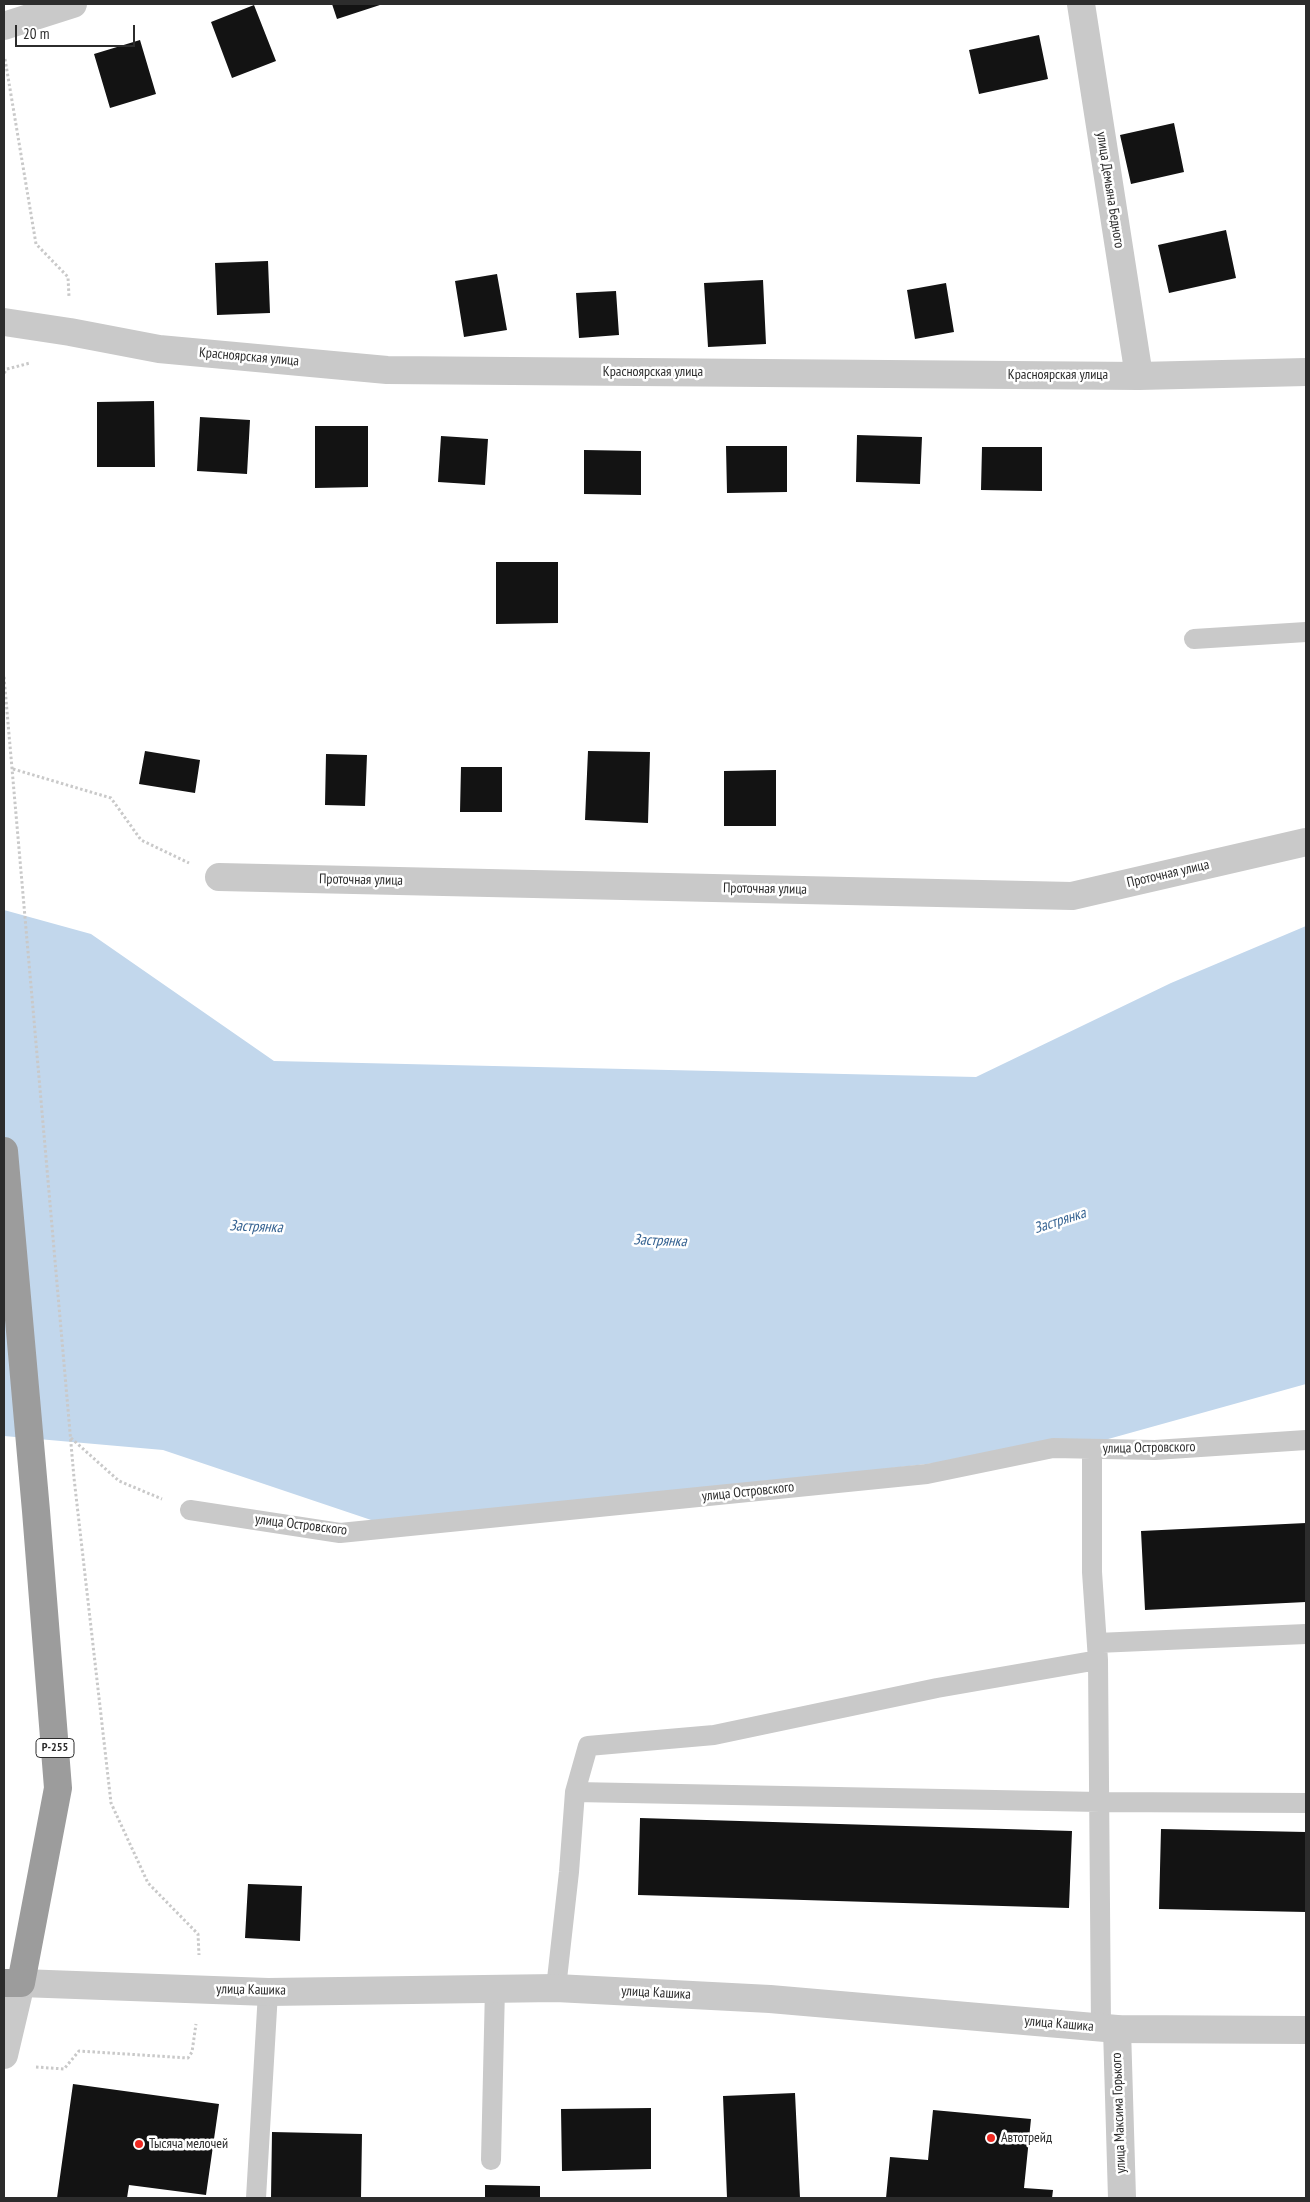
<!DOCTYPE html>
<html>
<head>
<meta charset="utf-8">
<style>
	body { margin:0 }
	#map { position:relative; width:1310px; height:2202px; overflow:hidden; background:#fff; font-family:"PT Sans Narrow",sans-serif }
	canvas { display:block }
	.frame { position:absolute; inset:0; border:5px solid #2c2c2c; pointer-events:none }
	.scale { position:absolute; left:15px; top:25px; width:120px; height:22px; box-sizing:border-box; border:2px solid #2c2c2c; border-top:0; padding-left:6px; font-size:15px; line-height:18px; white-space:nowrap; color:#2c2c2c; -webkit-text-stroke:4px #fff; paint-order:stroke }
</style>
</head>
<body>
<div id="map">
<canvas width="1310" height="2202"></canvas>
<div class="frame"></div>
<div class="scale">20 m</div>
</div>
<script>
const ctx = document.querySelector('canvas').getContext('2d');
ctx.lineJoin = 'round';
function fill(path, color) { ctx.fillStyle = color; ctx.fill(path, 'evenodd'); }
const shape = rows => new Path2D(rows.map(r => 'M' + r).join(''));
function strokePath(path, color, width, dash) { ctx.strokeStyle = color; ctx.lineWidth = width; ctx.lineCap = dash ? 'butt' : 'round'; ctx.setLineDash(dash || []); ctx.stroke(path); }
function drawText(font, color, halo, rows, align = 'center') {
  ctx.font = font + ' "PT Sans Narrow",sans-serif'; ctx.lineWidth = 5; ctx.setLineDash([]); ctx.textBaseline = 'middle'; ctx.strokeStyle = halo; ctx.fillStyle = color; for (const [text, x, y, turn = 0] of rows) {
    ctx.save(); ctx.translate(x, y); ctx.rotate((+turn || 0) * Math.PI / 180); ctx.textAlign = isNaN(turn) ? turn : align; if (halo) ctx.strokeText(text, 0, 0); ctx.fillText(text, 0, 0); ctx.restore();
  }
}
fill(shape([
	[4,910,91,934,274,1061,976,1077,1171,983,1306,926,1306,1384,1083,1446,389,1526,163,1450,4,1436]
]), '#c2d7ec');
fill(shape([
	[332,4,383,4,337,19],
	[254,5,276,61,232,78,211,22],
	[1039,35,1048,79,979,94,969,50],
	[140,40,156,94,110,108,94,54],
	[1174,123,1184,172,1131,184,1120,135],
	[1226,230,1236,278,1169,293,1158,245],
	[268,261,270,313,217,315,215,263],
	[497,274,507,330,464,337,455,281],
	[763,280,766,344,708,347,704,283],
	[946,283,954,332,915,339,907,290],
	[616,291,619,335,579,338,576,293],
	[154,401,155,467,97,467,97,402],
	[200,417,250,420,247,474,197,471],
	[315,426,368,426,368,487,315,488],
	[857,435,922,437,920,484,856,482],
	[441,436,488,439,485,485,438,482],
	[726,446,787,446,787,492,727,493],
	[982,447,1042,447,1042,491,981,490],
	[584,450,641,451,641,495,584,494],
	[496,562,558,562,558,623,496,624],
	[145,751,200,760,195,793,139,784],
	[588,751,650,752,648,823,585,820],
	[326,754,367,755,365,806,325,805],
	[461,767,502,767,502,812,460,812],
	[776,770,776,826,724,826,724,771],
	[1306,1523,1306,1602,1145,1610,1141,1531],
	[640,1818,1072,1831,1069,1908,638,1895],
	[1161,1829,1306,1832,1306,1912,1159,1909],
	[248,1884,302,1886,300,1941,245,1938],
	[73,2084,219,2104,206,2195,129,2185,127,2198,57,2198],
	[795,2093,800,2198,727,2198,723,2096],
	[651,2108,651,2169,562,2171,561,2109],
	[933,2110,1031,2119,1024,2188,1053,2190,1052,2198,886,2198,890,2157,928,2160],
	[272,2132,362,2134,361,2198,271,2198],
	[485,2185,540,2186,540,2198,485,2198]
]), '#131313');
strokePath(shape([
	[5,59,36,244,68,277,69,297],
	[4,373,7,369,30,363],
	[4,677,74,1478,111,1803,148,1883,198,1934,199,1955],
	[13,769,111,798,141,840,189,863],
	[71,1438,119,1481,162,1499],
	[36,2067,64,2069,79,2051,188,2058,192,2052,196,2024]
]), '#c9c9c9', 3, [2.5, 2.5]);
strokePath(shape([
	[1194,639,1306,632],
	[190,1510,340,1533,927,1474,1053,1448,1155,1450,1306,1440],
	[1097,1643,1306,1634],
	[1098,1660,1101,2027],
	[575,1792,1100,1802,1306,1803],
	[556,1988,569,1872,575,1792,588,1746,714,1735,937,1688,1098,1660,1092,1572,1092,1449],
	[491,2160,495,1988],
	[256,2198,268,1992]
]), '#c9c9c9', 20);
strokePath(shape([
	[1081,4,1139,376],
	[4,26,73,4],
	[4,322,70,332,159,349,387,370,1139,376,1306,372],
	[219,877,1072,896,1306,842],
	[1117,2029,1122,2198],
	[4,2055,21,1983]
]), '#c9c9c9', 28);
strokePath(shape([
	[21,1983,268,1992,556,1988,770,1999,1117,2029,1306,2030]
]), '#c9c9c9', 28);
strokePath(shape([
	[4,1151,36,1511,58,1788,21,1983,4,1983]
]), '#9c9c9c', 28);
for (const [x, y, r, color] of [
	[991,2138,5,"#ef2921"],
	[139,2144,5,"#ef2921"]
]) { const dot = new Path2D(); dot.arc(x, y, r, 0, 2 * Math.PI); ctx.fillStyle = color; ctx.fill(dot); strokePath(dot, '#fff', 2); }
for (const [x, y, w] of [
	[55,1748,38]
]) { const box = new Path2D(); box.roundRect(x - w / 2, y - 9.5, w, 19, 4); ctx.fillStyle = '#fff'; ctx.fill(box); strokePath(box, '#2c2c2c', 1); }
drawText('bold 12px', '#2c2c2c', null, [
	["Р-255",55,1748]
]);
drawText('14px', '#2c2c2c', '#fff', [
	["улица Демьяна Бедного",1110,190,81],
	["Красноярская улица",249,357,5],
	["Красноярская улица",653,372],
	["Красноярская улица",1058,375],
	["Проточная улица",1168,874,-13],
	["Проточная улица",361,880,1],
	["Проточная улица",765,889,1],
	["улица Островского",1149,1448,-1],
	["улица Островского",748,1492,-6],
	["улица Островского",301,1525,7],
	["улица Кашика",251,1990,1],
	["улица Кашика",656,1993,3],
	["улица Кашика",1059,2024,5],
	["улица Максима Горького",1119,2113,-92]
]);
drawText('14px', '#2c2c2c', '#fff', [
	["Автотрейд",1001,2138],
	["Тысяча мелочей",149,2144]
], 'left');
drawText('italic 15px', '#366392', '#fff', [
	["Застрянка",1060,1221,-18],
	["Застрянка",256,1227,2],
	["Застрянка",660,1241,2]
]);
</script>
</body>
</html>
